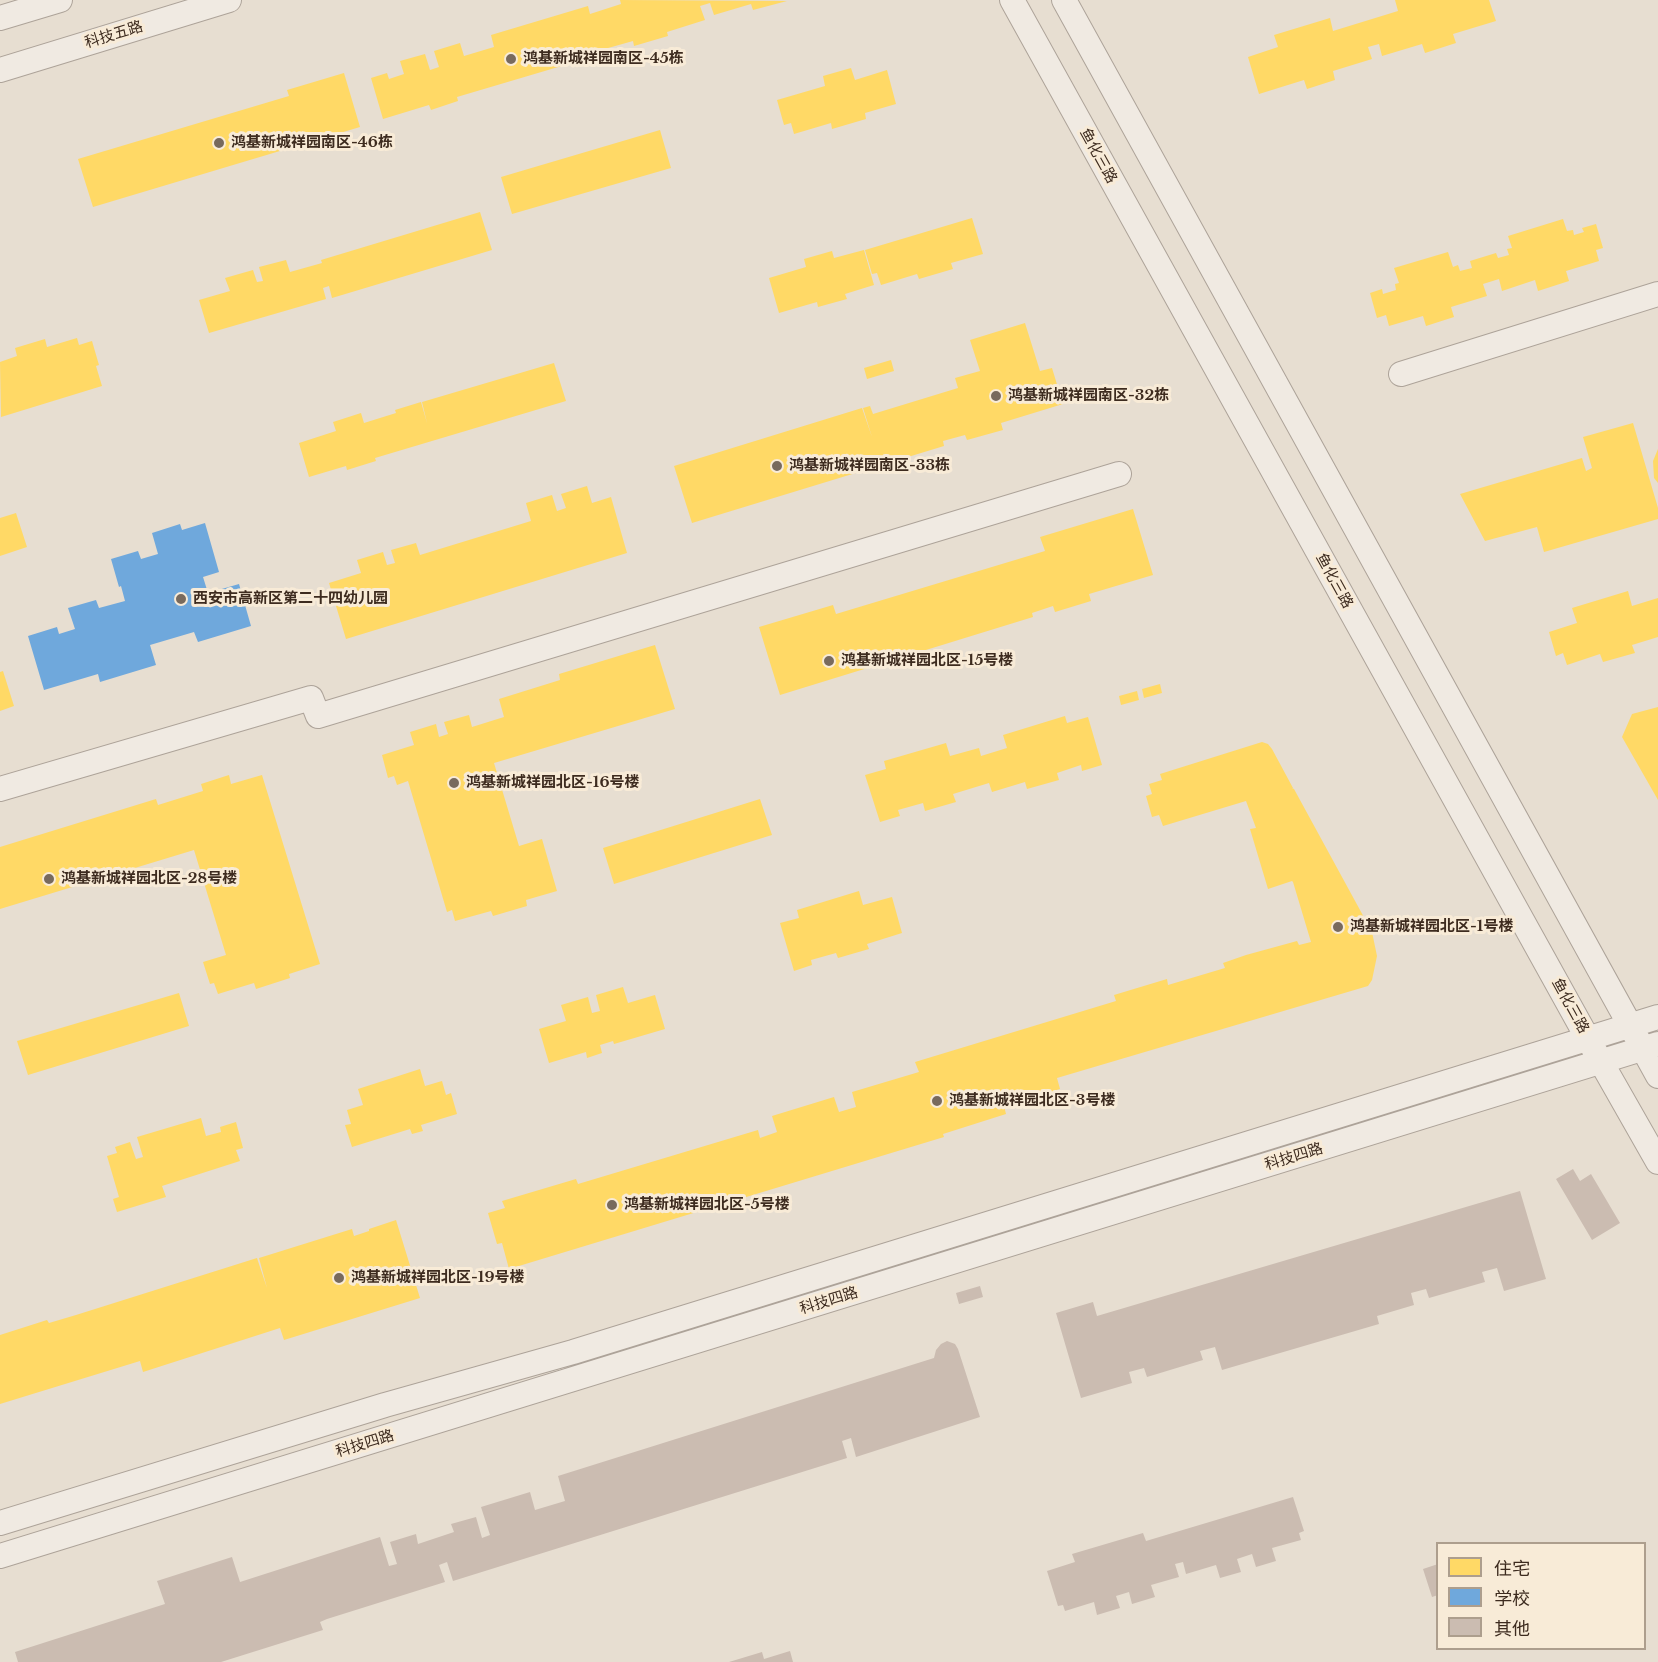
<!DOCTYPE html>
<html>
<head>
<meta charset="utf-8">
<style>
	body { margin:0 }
	#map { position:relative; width:1658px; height:1662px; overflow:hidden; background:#e7ded1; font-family:"Libre Baskerville","Noto Sans SC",serif }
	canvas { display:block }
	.legend { position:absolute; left:1436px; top:1542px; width:210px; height:108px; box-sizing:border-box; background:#f8ebd7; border:2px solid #ad9e8d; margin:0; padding:8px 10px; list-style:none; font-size:18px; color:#3d2b1f }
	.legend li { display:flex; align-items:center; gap:12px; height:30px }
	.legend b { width:30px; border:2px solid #ad9e8d }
</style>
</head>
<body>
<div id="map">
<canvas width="1658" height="1662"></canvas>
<ul class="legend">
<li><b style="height:16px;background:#ffd966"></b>住宅</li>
<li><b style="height:16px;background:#6fa8dc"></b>学校</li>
<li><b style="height:16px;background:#cbbcb1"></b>其他</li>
</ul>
</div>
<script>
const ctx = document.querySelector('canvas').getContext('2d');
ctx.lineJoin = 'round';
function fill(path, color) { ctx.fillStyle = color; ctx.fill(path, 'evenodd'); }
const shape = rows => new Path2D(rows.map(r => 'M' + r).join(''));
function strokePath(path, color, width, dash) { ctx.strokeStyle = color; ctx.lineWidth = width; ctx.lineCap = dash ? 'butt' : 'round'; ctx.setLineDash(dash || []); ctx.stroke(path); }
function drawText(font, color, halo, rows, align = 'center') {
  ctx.font = font + ' "Libre Baskerville","Noto Sans SC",serif'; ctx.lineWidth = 6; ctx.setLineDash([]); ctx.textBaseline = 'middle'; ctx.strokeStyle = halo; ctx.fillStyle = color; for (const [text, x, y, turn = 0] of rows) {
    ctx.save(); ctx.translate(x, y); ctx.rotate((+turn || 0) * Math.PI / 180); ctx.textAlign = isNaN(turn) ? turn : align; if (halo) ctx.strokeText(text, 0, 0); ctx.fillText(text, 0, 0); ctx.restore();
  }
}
fill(shape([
	[620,0,787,1,753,10,751,4,714,15,710,3,700,6,705,20,667,32,668,36,634,46,633,41,601,50,602,54,457,97,458,101,431,110,429,105,383,119,371,78,387,73,389,79,404,74,400,61,425,54,430,70,439,67,434,51,460,43,464,56,494,47,491,35,588,6,590,14,621,4],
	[1395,0,1489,0,1496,21,1453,34,1456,43,1425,53,1422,44,1382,56,1379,44,1368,47,1372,59,1333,71,1335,80,1307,89,1304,80,1259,94,1248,57,1278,47,1274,35,1330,18,1333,31,1398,11],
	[851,68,855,80,887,70,896,104,865,113,866,119,832,129,831,123,794,134,791,123,784,125,777,100,825,86,823,76],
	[344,73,360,127,93,207,78,159,289,96,287,90],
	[660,130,671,168,512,214,501,177],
	[480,212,492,250,332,298,329,286,323,288,326,299,209,333,199,300,230,291,225,278,253,270,257,282,263,281,259,267,286,260,290,272,322,263,321,260],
	[972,218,983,254,951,263,953,269,919,279,917,274,881,285,877,273,872,274,865,250],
	[1563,219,1567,231,1573,230,1574,235,1584,232,1582,228,1596,224,1603,248,1596,250,1599,261,1566,271,1569,281,1538,291,1535,280,1502,291,1499,279,1483,284,1487,296,1451,307,1454,317,1426,326,1423,316,1389,326,1386,315,1377,318,1370,293,1382,289,1383,294,1396,290,1395,284,1399,283,1394,268,1448,252,1453,267,1458,265,1460,271,1472,268,1470,261,1496,253,1498,258,1509,255,1507,249,1512,248,1508,236],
	[864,250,874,285,845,294,847,299,818,307,817,302,779,313,769,278,806,267,804,259,832,251,834,258],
	[1025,323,1040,371,1052,368,1063,404,1001,423,1003,430,967,440,965,435,943,441,944,446,692,523,674,466,862,408,872,437,863,408,870,406,873,414,958,388,955,378,980,371,970,340],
	[77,338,79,345,92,341,99,365,96,366,102,386,1,417,0,362,17,356,15,348,45,339,47,347],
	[891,360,894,371,867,379,864,368],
	[554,363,566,401,375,458,376,461,347,470,346,466,309,477,299,443,336,431,333,422,361,413,364,423,396,413,395,410,421,402,427,423,422,402],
	[1633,423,1658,508,1658,519,1544,552,1537,527,1485,541,1460,494,1582,458,1586,471,1592,468,1583,437],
	[1658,449,1658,483,1654,478,1653,461],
	[587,486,592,503,611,497,627,553,346,639,329,583,361,573,357,560,383,552,387,565,395,563,391,550,416,543,420,555,531,521,526,503,552,495,557,511,566,508,561,494],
	[1133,509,1153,575,1089,594,1091,601,1055,612,1053,606,1032,613,1033,617,780,695,759,627,833,605,836,614,1045,551,1040,537],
	[16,513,27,547,0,556,0,518],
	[1628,591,1632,606,1658,598,1658,637,1632,645,1635,653,1603,662,1600,654,1567,665,1563,653,1556,656,1549,632,1577,623,1572,608],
	[655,645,675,709,494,763,519,846,542,839,557,891,526,900,527,906,493,916,491,911,455,921,452,910,447,912,408,781,397,785,394,776,388,778,382,755,414,745,410,732,436,724,439,737,448,734,444,722,469,715,472,727,504,717,499,699,560,680,559,674],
	[3,671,14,706,0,711,0,672],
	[1160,684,1162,693,1144,698,1142,689],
	[1137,691,1139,700,1121,705,1119,696],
	[1658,707,1658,800,1622,737,1632,714],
	[1065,716,1067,723,1088,717,1102,765,1082,771,1081,765,1057,773,1059,780,1027,789,1025,782,992,792,989,783,953,794,956,802,925,811,923,803,898,810,900,816,880,822,865,775,886,769,884,761,946,743,950,756,979,748,981,756,1007,748,1003,735],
	[1262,742,1268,744,1272,749,1293,788,1292,788,1294,789,1372,932,1377,956,1372,980,1368,986,1057,1078,1060,1089,1004,1106,1006,1114,943,1134,944,1137,509,1269,502,1243,497,1244,488,1213,505,1208,502,1201,576,1179,578,1184,758,1130,760,1138,777,1132,772,1116,834,1097,839,1112,856,1107,852,1092,919,1072,915,1062,1116,1001,1114,995,1167,979,1168,985,1225,968,1223,963,1246,955,1297,941,1299,945,1311,942,1293,882,1292,881,1268,889,1250,829,1256,828,1246,801,1163,826,1159,815,1152,817,1146,796,1152,794,1149,784,1162,780,1160,774],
	[229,775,231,784,262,775,320,964,289,974,290,978,256,989,254,983,218,994,214,983,210,984,203,962,226,955,194,850,0,909,0,847,156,799,158,805,203,791,201,784],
	[760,799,772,835,614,884,603,848],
	[859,891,863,905,892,897,902,933,867,944,869,949,838,958,836,953,811,960,812,965,794,971,780,923,799,918,797,910],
	[623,987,628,1003,655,995,665,1029,614,1044,613,1041,600,1045,602,1053,587,1058,586,1052,549,1063,539,1029,566,1021,561,1005,588,997,592,1013,600,1011,596,995],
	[179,993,189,1026,28,1075,17,1041],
	[420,1069,425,1086,442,1081,446,1095,451,1093,457,1114,421,1125,423,1131,412,1134,410,1129,352,1147,345,1125,351,1124,347,1110,363,1105,358,1089],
	[201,1118,206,1136,221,1132,220,1127,236,1122,243,1148,236,1150,240,1161,162,1186,166,1197,117,1212,113,1199,119,1197,107,1156,117,1153,115,1147,130,1142,136,1159,143,1157,137,1137],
	[396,1220,420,1298,284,1340,280,1328,143,1372,140,1361,0,1404,0,1335,47,1320,49,1323,76,1315,257,1258,267,1288,259,1258,352,1229,354,1236,369,1231,369,1229]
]), '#ffd966');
fill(shape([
	[205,523,219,572,203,577,208,593,239,584,251,626,198,642,194,632,150,645,156,665,100,682,98,674,44,690,28,636,57,627,59,634,75,629,68,608,96,600,99,608,125,601,121,586,119,587,111,559,138,551,141,559,158,554,152,533,180,524,182,530]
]), '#6fa8dc');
fill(shape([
	[1573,1169,1580,1181,1591,1174,1620,1223,1592,1240,1556,1179],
	[1520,1191,1546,1279,1504,1291,1497,1268,1482,1272,1485,1282,1429,1298,1426,1289,1411,1293,1414,1305,1377,1316,1379,1324,1222,1370,1215,1347,1200,1351,1203,1360,1147,1377,1144,1368,1129,1372,1132,1383,1081,1398,1056,1313,1093,1302,1097,1316],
	[980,1286,983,1297,959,1304,956,1293],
	[947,1341,955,1344,958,1349,980,1417,856,1457,851,1438,842,1441,847,1458,453,1581,447,1562,439,1565,445,1582,327,1619,320,1622,323,1630,221,1662,18,1662,15,1652,165,1604,157,1581,232,1557,240,1582,380,1537,389,1566,397,1564,390,1542,416,1534,418,1544,454,1532,451,1524,476,1517,482,1538,490,1535,481,1507,530,1492,535,1510,565,1501,558,1476,934,1358,936,1350,941,1344],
	[1293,1497,1304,1531,1299,1533,1301,1540,1272,1548,1276,1561,1256,1567,1252,1554,1237,1559,1241,1572,1220,1578,1216,1565,1186,1574,1183,1562,1175,1564,1179,1577,1151,1585,1155,1597,1132,1604,1129,1592,1116,1596,1120,1608,1097,1615,1094,1602,1065,1611,1063,1605,1058,1606,1047,1571,1075,1562,1072,1554,1143,1533,1146,1541],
	[1438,1564,1438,1595,1432,1597,1423,1569],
	[790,1651,793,1662,729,1662,762,1652,764,1659]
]), '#cbbcb1');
const minor = shape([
	[1012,0,1588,1039,1658,1162],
	[1064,0,1658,1076],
	[0,18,60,0],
	[0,70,229,0],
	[1401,374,1658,294],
	[0,789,311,698,318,716,1119,474],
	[0,1523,385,1405,573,1352,1658,1017],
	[0,1556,1658,1044]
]);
strokePath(minor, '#ada399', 26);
strokePath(minor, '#f0eae2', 24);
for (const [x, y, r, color] of [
	[511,59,6,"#786a5d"],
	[219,143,6,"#786a5d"],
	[996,396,6,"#786a5d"],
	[777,466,6,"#786a5d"],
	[181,599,6,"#786a5d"],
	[829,661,6,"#786a5d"],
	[454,783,6,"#786a5d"],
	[49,879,6,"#786a5d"],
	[1338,927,6,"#786a5d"],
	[937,1101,6,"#786a5d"],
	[612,1205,6,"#786a5d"],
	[339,1278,6,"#786a5d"]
]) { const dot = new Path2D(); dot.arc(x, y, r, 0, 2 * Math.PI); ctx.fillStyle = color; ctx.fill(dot); strokePath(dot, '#f8ebd7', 2); }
drawText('15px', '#3d2b1f', '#f8ebd7', [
	["科技五路",114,35,-17],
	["鱼化三路",1098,156,61],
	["鱼化三路",1334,581,61],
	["鱼化三路",1570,1006,61],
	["科技四路",1294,1157,-17],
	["科技四路",829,1301,-17],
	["科技四路",365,1444,-17]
]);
drawText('bold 15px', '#3d2b1f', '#f8ebd7', [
	["鸿基新城祥园南区-45栋",523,59],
	["鸿基新城祥园南区-46栋",231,143],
	["鸿基新城祥园南区-32栋",1008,396],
	["鸿基新城祥园南区-33栋",789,466],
	["西安市高新区第二十四幼儿园",193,599],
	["鸿基新城祥园北区-15号楼",841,661],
	["鸿基新城祥园北区-16号楼",466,783],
	["鸿基新城祥园北区-28号楼",61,879],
	["鸿基新城祥园北区-1号楼",1350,927],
	["鸿基新城祥园北区-3号楼",949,1101],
	["鸿基新城祥园北区-5号楼",624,1205],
	["鸿基新城祥园北区-19号楼",351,1278]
], 'left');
</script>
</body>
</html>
